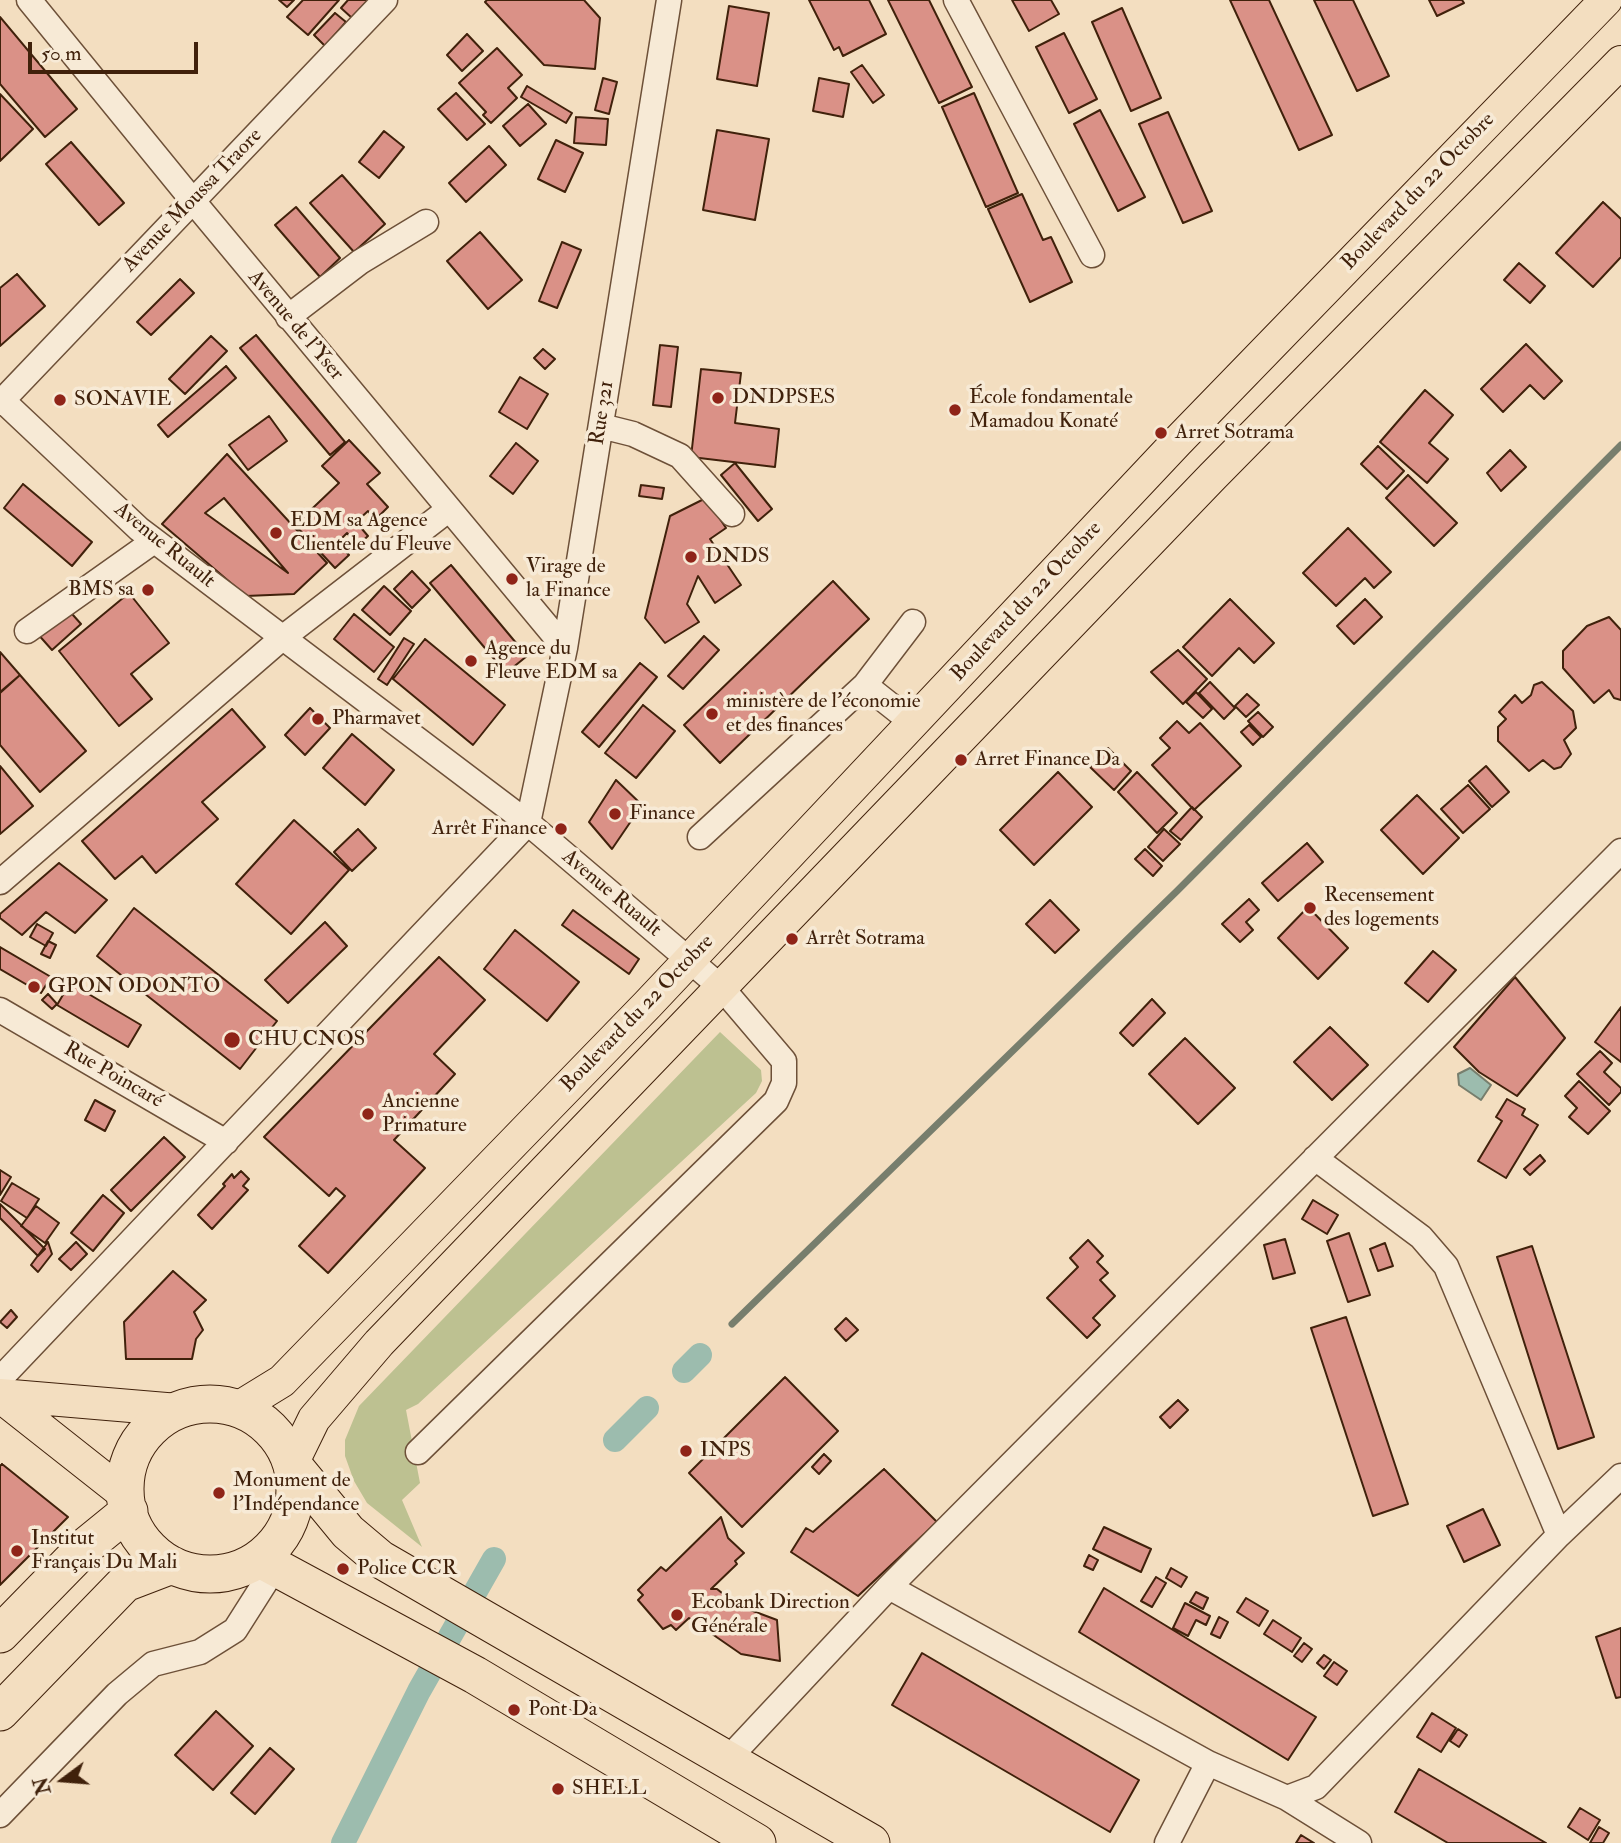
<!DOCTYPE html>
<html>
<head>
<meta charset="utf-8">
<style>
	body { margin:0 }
	#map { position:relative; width:1621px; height:1843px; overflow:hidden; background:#f3dec0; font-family:"IM FELL Double Pica",serif }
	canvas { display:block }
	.north { position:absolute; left:28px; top:1745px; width:70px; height:70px; -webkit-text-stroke:5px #f7ead6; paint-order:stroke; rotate:254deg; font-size:19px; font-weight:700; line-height:28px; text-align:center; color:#40210b }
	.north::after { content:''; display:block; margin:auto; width:24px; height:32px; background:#40210b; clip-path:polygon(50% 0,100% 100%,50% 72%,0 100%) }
	.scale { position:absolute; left:28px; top:42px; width:170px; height:32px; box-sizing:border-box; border:4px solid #40210b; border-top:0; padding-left:9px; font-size:21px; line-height:24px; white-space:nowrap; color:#40210b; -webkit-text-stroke:5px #f7ead6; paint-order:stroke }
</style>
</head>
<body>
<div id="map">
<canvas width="1621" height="1843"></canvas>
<div class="north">N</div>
<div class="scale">50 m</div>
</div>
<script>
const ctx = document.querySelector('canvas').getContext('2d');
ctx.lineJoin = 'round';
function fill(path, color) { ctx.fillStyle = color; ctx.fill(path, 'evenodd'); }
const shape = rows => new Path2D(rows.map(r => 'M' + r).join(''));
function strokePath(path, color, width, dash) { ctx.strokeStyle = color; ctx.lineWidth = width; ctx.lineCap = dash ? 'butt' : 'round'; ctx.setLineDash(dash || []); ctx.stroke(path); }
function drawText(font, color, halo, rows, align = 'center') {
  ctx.font = font + ' "IM FELL Double Pica",serif'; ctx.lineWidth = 7; ctx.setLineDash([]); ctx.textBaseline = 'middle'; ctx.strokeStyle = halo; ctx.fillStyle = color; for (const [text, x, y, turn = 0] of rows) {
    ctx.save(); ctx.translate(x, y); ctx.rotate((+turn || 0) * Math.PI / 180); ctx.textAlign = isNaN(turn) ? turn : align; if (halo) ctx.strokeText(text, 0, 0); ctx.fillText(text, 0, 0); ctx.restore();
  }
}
fill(shape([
	[720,1032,761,1070,762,1081,756,1093,418,1404,406,1410,420,1483,402,1500,422,1547,367,1503,354,1481,345,1456,345,1440,359,1406]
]), '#bdc191');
const water = shape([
	[1470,1068,1491,1085,1481,1100,1459,1085,1458,1074,1470,1068]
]);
fill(water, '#9cbcae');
strokePath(water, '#777e6d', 2);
strokePath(shape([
	[732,1324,1177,891,1621,445]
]), '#777e6d', 7);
strokePath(shape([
	[684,1371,700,1355],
	[615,1440,647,1408],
	[343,1843,419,1691,494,1559]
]), '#9cbcae', 24);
const building = shape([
	[279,0,294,0,287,7,279,0],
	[303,0,339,0,308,35,287,17,303,0],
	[348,0,368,0,352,18,341,8,348,0],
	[487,0,584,0,600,18,595,69,544,65,485,2,487,0],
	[809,0,869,0,886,34,843,56,839,47,834,50,809,0],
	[888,0,929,0,972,87,939,103,888,0],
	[1012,0,1051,0,1059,14,1029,31,1012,0],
	[1230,0,1269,0,1332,135,1299,150,1230,0],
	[1314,0,1353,0,1389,76,1357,91,1314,0],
	[1429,0,1462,0,1464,3,1437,16,1429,0],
	[729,6,769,13,757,86,717,79,729,6],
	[1122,8,1161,98,1131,111,1092,22,1122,8],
	[335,13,346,22,325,46,314,35,335,13],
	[0,17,77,109,45,137,0,84,0,17],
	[1064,33,1097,99,1069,113,1036,47,1064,33],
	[467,34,483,51,462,71,447,55,467,34],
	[497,48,522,75,508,88,517,98,491,123,483,115,486,112,459,83,497,48],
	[862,65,884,95,873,103,851,72,862,65],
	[603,78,617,82,609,114,595,110,603,78],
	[819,78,849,84,843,117,813,111,819,78],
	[527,86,572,113,566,123,521,97,527,86],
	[456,93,485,124,467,140,438,109,456,93],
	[974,93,1018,193,986,207,942,107,974,93],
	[0,94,33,129,0,161,0,94],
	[528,104,546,124,520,146,503,126,528,104],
	[1100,110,1145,197,1118,211,1074,124,1100,110],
	[1168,112,1212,211,1183,223,1139,124,1168,112],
	[576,117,608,119,606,145,574,143,576,117],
	[717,130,769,139,755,220,703,210,717,130],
	[384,131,404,147,379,178,359,162,384,131],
	[556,140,583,153,565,192,538,179,556,140],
	[71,142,124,203,99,225,46,164,71,142],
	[489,146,506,165,466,202,449,183,489,146],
	[342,175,385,224,354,252,310,203,342,175],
	[1022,194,1043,240,1051,237,1072,282,1030,302,988,209,1022,194],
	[1603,202,1621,219,1621,257,1593,287,1556,253,1603,202],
	[296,207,340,258,320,277,275,225,296,207],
	[480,232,522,280,488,309,447,261,480,232],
	[562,242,581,250,557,308,539,301,562,242],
	[1519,263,1545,286,1530,303,1504,280,1519,263],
	[17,274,45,306,0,346,0,288,17,274],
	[180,279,194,293,151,335,137,322,180,279],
	[256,335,345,442,330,455,240,348,256,335],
	[211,336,227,351,185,394,169,379,211,336],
	[1526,344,1562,381,1544,399,1530,385,1503,412,1481,389,1526,344],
	[660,345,678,347,671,407,653,405,660,345],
	[543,349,555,359,545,369,534,358,543,349],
	[226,366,236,378,168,437,158,425,226,366],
	[701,369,741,373,735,423,779,429,775,467,691,457,701,369],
	[520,377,548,394,527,429,499,412,520,377],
	[1425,390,1453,415,1429,443,1448,459,1427,483,1380,442,1425,390],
	[269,416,287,441,248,470,229,445,269,416],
	[349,440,380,473,367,484,388,507,375,520,368,511,356,522,368,536,358,545,347,533,337,543,349,555,335,568,295,525,339,483,322,466,349,440],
	[516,443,538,461,513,494,490,476,516,443],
	[1378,446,1404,471,1387,489,1361,464,1378,446],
	[1510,450,1526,467,1501,491,1487,473,1510,450],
	[227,454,327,563,294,594,246,596,162,524,227,454],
	[224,498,288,573,205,513,224,498],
	[735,463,772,509,758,521,721,475,735,463],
	[1408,475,1457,523,1434,546,1386,498,1408,475],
	[23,484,92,542,72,566,4,508,23,484],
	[641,485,664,488,662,499,639,496,641,485],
	[706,498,726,528,710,539,741,585,715,603,698,576,687,604,699,622,665,643,645,618,670,516,706,498],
	[1348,528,1391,572,1374,588,1365,578,1336,606,1303,573,1348,528],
	[451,565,527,656,506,673,430,583,451,565],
	[412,571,430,590,412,608,394,589,412,571],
	[833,581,869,619,720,763,684,725,833,581],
	[384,586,411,611,390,635,362,610,384,586],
	[129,593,169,643,131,674,152,699,119,726,59,651,129,593],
	[1230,599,1274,643,1254,663,1239,648,1212,676,1183,647,1230,599],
	[1365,599,1382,617,1354,644,1337,626,1365,599],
	[65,606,81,624,52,650,36,632,65,606],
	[354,614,394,647,374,672,334,639,354,614],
	[1609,617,1621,630,1621,700,1614,698,1609,690,1594,703,1563,668,1563,651,1587,626,1609,617],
	[704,636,719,650,683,689,668,676,704,636],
	[404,638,414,644,387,685,378,679,404,638],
	[425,639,505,705,473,745,393,679,425,639],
	[1178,650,1207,679,1183,704,1151,672,1178,650],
	[0,652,20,675,0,692,0,652],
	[640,663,657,677,599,747,582,732,640,663],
	[20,675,86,751,40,792,0,745,0,693,20,675],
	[1210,682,1235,708,1224,719,1199,693,1210,682],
	[1542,682,1573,711,1576,728,1564,740,1571,754,1561,767,1554,769,1543,760,1529,771,1498,741,1498,727,1506,719,1499,712,1515,695,1522,703,1531,695,1534,685,1542,682],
	[1196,692,1212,709,1203,718,1186,702,1196,692],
	[1247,694,1259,705,1246,717,1235,706,1247,694],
	[643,705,675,731,636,778,605,753,643,705],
	[310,708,330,728,305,755,285,735,310,708],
	[232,709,265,747,202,802,218,819,156,873,142,856,115,879,82,841,232,709],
	[1258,712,1273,727,1263,737,1248,721,1258,712],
	[1177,721,1189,733,1200,723,1241,766,1194,810,1152,765,1170,748,1160,738,1177,721],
	[1249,725,1261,737,1253,745,1241,732,1249,725],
	[352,734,394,770,365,805,323,768,352,734],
	[1108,748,1131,771,1114,790,1090,767,1108,748],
	[0,766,33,806,0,834,0,766],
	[1486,766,1509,792,1492,807,1469,781,1486,766],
	[1058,772,1092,807,1034,865,1000,830,1058,772],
	[1137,772,1177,813,1157,833,1118,792,1137,772],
	[616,780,642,805,612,849,589,822,616,780],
	[1468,785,1490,809,1463,833,1441,809,1468,785],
	[1417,795,1459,838,1423,874,1381,830,1417,795],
	[1192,807,1202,817,1181,840,1170,831,1192,807],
	[294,820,349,870,291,934,236,884,294,820],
	[358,829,376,848,352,871,334,852,358,829],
	[1164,829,1180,844,1163,861,1148,847,1164,829],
	[1307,843,1323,862,1278,901,1262,883,1307,843],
	[1145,849,1162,866,1153,876,1135,859,1145,849],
	[59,863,107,900,75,933,46,912,22,935,0,918,0,914,59,863],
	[1249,899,1259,910,1246,922,1253,930,1240,942,1222,924,1249,899],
	[1050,900,1079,930,1055,953,1026,924,1050,900],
	[1308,907,1348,948,1318,979,1278,938,1308,907],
	[134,908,277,1021,240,1069,97,956,134,908],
	[573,910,639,959,629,974,562,925,573,910],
	[325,922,347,946,288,1003,265,980,325,922],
	[37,924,53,933,46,946,30,937,37,924],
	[515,930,579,982,547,1021,484,969,515,930],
	[48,941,56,945,50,958,41,954,48,941],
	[0,947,51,977,41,993,0,969,0,947],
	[1433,951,1456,970,1428,1002,1405,983,1433,951],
	[439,957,485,1000,434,1054,455,1074,394,1140,425,1168,328,1273,299,1246,345,1196,336,1188,329,1196,264,1137,439,957],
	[1515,977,1565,1038,1517,1096,1479,1072,1454,1047,1515,977],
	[70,983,141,1025,128,1047,57,1005,70,983],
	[48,994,57,1004,52,1009,42,1000,48,994],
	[1152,999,1165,1013,1133,1046,1120,1033,1152,999],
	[1621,1007,1621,1062,1595,1042,1621,1007],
	[1330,1027,1368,1065,1332,1100,1294,1062,1330,1027],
	[1185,1038,1235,1088,1198,1124,1149,1074,1185,1038],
	[1600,1051,1612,1063,1604,1072,1621,1088,1621,1092,1609,1105,1577,1074,1600,1051],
	[1579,1081,1610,1111,1588,1134,1569,1117,1577,1108,1565,1096,1579,1081],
	[1507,1099,1525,1109,1522,1115,1538,1125,1506,1178,1478,1161,1502,1121,1496,1117,1507,1099],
	[95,1100,115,1111,105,1131,85,1120,95,1100],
	[164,1137,185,1157,131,1211,111,1190,164,1137],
	[1540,1155,1545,1161,1530,1175,1524,1169,1540,1155],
	[0,1170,11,1177,0,1195,0,1170],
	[241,1171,249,1179,243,1186,248,1190,212,1229,198,1215,225,1186,223,1184,232,1174,234,1178,241,1171],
	[12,1183,39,1199,27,1218,1,1201,12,1183],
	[103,1195,124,1213,93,1251,71,1233,103,1195],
	[1313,1200,1338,1215,1327,1234,1302,1219,1313,1200],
	[0,1204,45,1249,38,1256,0,1218,0,1204],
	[36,1206,59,1223,45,1243,21,1226,36,1206],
	[1349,1233,1370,1295,1348,1302,1327,1241,1349,1233],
	[1285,1239,1295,1273,1273,1279,1264,1245,1285,1239],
	[1088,1240,1103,1256,1097,1262,1108,1273,1100,1280,1115,1296,1093,1318,1100,1325,1087,1338,1047,1298,1078,1267,1070,1258,1088,1240],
	[48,1242,52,1254,38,1272,31,1265,48,1242],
	[76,1242,87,1254,71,1270,59,1259,76,1242],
	[1385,1243,1393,1266,1378,1271,1370,1249,1385,1243],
	[1532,1246,1594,1437,1558,1449,1497,1257,1532,1246],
	[173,1271,206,1300,194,1312,203,1330,196,1339,192,1359,126,1359,124,1322,173,1271],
	[11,1310,17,1317,7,1328,0,1322,11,1310],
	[1346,1317,1408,1504,1373,1516,1311,1328,1346,1317],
	[846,1318,858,1330,846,1341,835,1329,846,1318],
	[785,1377,838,1431,742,1527,689,1473,785,1377],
	[1178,1400,1188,1410,1170,1428,1160,1417,1178,1400],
	[824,1454,831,1461,819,1474,812,1467,824,1454],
	[2,1464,68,1517,0,1585,0,1466,2,1464],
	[884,1469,937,1522,858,1596,791,1552,806,1528,813,1532,884,1469],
	[1483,1509,1500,1545,1464,1562,1447,1526,1483,1509],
	[721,1517,728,1538,744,1553,735,1561,737,1564,711,1589,717,1589,737,1605,777,1620,780,1661,741,1654,689,1618,676,1630,671,1625,663,1629,638,1600,643,1595,638,1590,661,1567,666,1571,721,1517],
	[1104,1527,1151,1549,1141,1572,1093,1549,1104,1527],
	[1089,1555,1098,1560,1093,1570,1084,1566,1089,1555],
	[1171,1568,1187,1577,1181,1587,1166,1578,1171,1568],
	[1156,1577,1166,1583,1152,1607,1141,1601,1156,1577],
	[1104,1588,1316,1717,1288,1760,1079,1632,1104,1588],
	[1196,1592,1208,1598,1203,1609,1190,1602,1196,1592],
	[1246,1598,1268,1611,1259,1626,1237,1612,1246,1598],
	[1185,1603,1210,1616,1206,1625,1196,1620,1188,1636,1173,1628,1185,1603],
	[1219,1617,1228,1622,1220,1638,1211,1634,1219,1617],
	[1273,1620,1301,1638,1292,1652,1264,1634,1273,1620],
	[1621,1628,1621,1697,1616,1698,1596,1637,1621,1628],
	[1304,1643,1312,1649,1302,1662,1294,1656,1304,1643],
	[922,1653,1139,1780,1110,1832,892,1705,922,1653],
	[1324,1655,1331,1660,1324,1669,1317,1663,1324,1655],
	[1334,1662,1347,1671,1337,1685,1324,1676,1334,1662],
	[216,1711,253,1746,213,1790,175,1755,216,1711],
	[1432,1713,1456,1728,1441,1752,1417,1737,1432,1713],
	[1458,1729,1467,1735,1459,1747,1450,1741,1458,1729],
	[270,1748,294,1769,255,1814,231,1793,270,1748],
	[1419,1769,1546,1843,1448,1843,1395,1812,1419,1769],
	[1580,1808,1600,1820,1588,1840,1568,1827,1580,1808],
	[1599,1827,1609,1833,1603,1843,1590,1843,1599,1827],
	[1301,1835,1314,1843,1296,1843,1301,1835]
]);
fill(building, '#da9187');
strokePath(building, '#40210b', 2);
const minor = shape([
	[29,0,193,201,565,648],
	[956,0,1092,255],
	[288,317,360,262,426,222],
	[0,398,139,529,528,823,722,988,784,1061,784,1083,776,1101,418,1452],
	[0,403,385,0],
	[601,426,633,434,680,456,732,514],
	[27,631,154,541],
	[865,685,913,622],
	[528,823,565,648,669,0],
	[700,837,865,685,913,723],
	[0,882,281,639,448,510],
	[0,1010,226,1142],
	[1315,1158,1421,1237,1446,1266,1559,1535],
	[0,1379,528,823],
	[889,1587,1208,1763,1287,1798,1359,1843],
	[727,1760,889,1587,1621,851],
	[1287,1798,1316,1787,1559,1535,1621,1476],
	[0,1815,117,1694,153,1664,200,1652,235,1630,275,1567],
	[1167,1843,1208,1763]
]);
const major = shape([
	[0,1395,178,1410],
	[0,1396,124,1494],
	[238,1408,282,1381,648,1004,1177,442,1606,0],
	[292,1464,314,1419,379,1343,1212,477,1621,62]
]);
const highway = shape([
	'125 1489a85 85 0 1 1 170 0a85 85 0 1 1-170 0Z',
	[292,1464,348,1532,380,1559,871,1843],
	[260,1559,475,1675,757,1843],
	[0,1634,86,1546,129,1511],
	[0,1712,125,1583,172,1565]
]);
strokePath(minor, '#6d5038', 27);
strokePath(major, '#40210b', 34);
strokePath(highway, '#40210b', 39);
strokePath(minor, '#f7ead6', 24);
strokePath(major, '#f3dec0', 32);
strokePath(highway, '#f3dec0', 37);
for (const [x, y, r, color] of [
	[718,398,7,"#8f2418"],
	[60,400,7,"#8f2418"],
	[955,410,7,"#8f2418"],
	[1161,433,7,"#8f2418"],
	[276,533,7,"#8f2418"],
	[691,557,7,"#8f2418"],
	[512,579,7,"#8f2418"],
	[148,590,7,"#8f2418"],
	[471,661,7,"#8f2418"],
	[712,714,7,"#8f2418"],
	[318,719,7,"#8f2418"],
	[961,760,7,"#8f2418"],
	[615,814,7,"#8f2418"],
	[561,829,7,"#8f2418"],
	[1310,908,7,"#8f2418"],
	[792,939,7,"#8f2418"],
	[34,987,7,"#8f2418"],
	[232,1040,9,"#8f2418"],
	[368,1114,7,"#8f2418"],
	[686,1451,7,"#8f2418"],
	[219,1493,7,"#8f2418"],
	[17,1551,7,"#8f2418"],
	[343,1569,7,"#8f2418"],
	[677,1615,7,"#8f2418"],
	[514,1710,7,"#8f2418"],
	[558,1789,7,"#8f2418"]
]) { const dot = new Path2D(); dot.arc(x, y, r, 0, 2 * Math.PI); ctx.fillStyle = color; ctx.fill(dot); strokePath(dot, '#f7ead6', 2.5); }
drawText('21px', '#40210b', '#f7ead6', [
	["Boulevard du 22 Octobre",1419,192,-46],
	["Avenue Moussa Traore",193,201,-46],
	["Avenue de l'Yser",295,326,50],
	["Rue 321",603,413,-81],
	["Avenue Ruault",164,546,39],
	["Boulevard du 22 Octobre",1027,602,-47],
	["Avenue Ruault",611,894,40],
	["Boulevard du 22 Octobre",638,1014,-46],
	["Rue Poincaré",113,1076,30]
]);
drawText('21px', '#40210b', '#f7ead6', [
	["DNDPSES",732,398],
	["École fondamentale",969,398],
	["Mamadou Konaté",969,422],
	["SONAVIE",74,400],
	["Arret Sotrama",1175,433],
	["EDM sa Agence",290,521],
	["Clientele du Fleuve",290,545],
	["DNDS",705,557],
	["Virage de",526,567],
	["la Finance",526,591],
	["BMS sa",134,590,"right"],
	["Agence du",485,649],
	["Fleuve EDM sa",485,673],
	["ministère de l'économie",726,702],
	["et des finances",726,726],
	["Pharmavet",332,719],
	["Arret Finance Da",975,760],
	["Finance",629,814],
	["Arrêt Finance",547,829,"right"],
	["Recensement",1324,896],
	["des logements",1324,920],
	["Arrêt Sotrama",806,939],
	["GPON ODONTO",48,987],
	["CHU CNOS",248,1040],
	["Ancienne",382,1102],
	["Primature",382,1126],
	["INPS",700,1451],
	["Monument de",233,1481],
	["l'Indépendance",233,1505],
	["Institut",31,1539],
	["Français Du Mali",31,1563],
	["Police CCR",357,1569],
	["Ecobank Direction",691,1603],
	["Générale",691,1627],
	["Pont Da",528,1710],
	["SHELL",572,1789]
], 'left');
</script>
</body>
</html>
